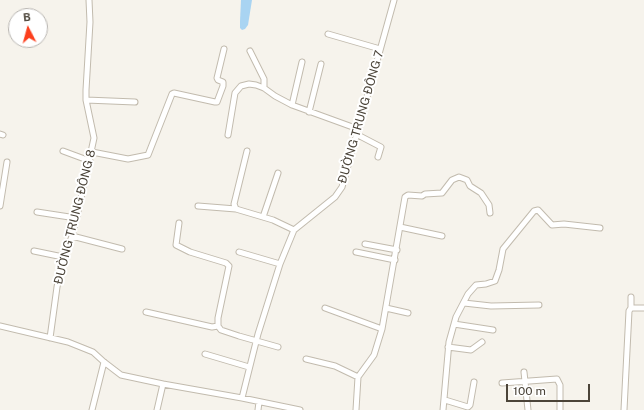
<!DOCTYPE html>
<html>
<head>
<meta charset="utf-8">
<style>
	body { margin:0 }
	#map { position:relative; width:644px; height:410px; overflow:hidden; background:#f6f3ec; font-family:"Public Sans",sans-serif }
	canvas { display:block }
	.north { position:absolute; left:8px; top:8px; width:40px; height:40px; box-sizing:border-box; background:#fff; border:1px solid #b7b4b0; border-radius:50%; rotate:354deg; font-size:11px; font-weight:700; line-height:16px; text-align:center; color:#4b4439 }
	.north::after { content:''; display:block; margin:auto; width:14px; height:18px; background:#fc3f1d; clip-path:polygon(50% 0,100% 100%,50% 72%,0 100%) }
	.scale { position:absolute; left:506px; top:384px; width:84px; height:18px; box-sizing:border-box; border:2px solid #4b4439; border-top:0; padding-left:5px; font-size:12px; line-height:14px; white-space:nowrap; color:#4b4439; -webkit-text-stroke:3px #fff; paint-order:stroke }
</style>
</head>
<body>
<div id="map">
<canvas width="644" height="410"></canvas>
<div class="north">B</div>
<div class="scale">100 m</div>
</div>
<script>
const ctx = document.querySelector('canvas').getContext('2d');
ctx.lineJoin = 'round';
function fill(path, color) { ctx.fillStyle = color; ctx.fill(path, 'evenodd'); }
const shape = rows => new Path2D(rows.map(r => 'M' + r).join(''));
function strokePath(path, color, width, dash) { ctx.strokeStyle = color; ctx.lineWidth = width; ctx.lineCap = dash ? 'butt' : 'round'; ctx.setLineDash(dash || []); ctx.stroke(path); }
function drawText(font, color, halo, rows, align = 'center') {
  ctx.font = font + ' "Public Sans",sans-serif'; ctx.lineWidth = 4; ctx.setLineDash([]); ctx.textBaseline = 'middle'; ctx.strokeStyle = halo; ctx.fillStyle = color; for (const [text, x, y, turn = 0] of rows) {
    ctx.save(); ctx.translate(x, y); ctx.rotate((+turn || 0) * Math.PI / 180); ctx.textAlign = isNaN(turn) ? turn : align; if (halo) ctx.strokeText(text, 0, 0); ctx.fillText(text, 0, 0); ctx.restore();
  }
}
fill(shape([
	[241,0,252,0,248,25,245,29,242,30,240,28,240,21]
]), '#a9d4f2');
const street = shape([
	[328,34,380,49],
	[250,51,264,79,264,88],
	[86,100,135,102],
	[292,105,302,62],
	[309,112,321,64],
	[0,134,3,135],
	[356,134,381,147,378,157],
	[228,135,235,93,241,86,249,84,256,85,264,88,275,96,292,105,358,129],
	[63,151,90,161],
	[92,152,128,159,148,155,172,94,174,93,215,102,217,102,223,86,223,82,218,80,217,78,224,49],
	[0,206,7,162],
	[198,206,236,209,273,220,294,230],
	[236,209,234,204,247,151],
	[37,212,76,218],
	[263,217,278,173],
	[179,223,176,245,190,252,226,263,229,266,218,318,218,326,221,330,239,336,278,347],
	[400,227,442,236],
	[72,236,122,249],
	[365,244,397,250],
	[34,251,63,257],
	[239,252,280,264],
	[356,252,395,260],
	[464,303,491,306,539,305],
	[325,308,382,329],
	[386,308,408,313],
	[631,308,631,297],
	[146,312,212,327,218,326],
	[454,324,493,330],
	[0,326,68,342,93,352,104,362,121,375,163,384,242,398,300,410],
	[50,338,57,287,62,263,72,236,78,212,94,138,86,100,86,90,90,22,89,0],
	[448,347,471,350,482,342],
	[205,354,249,367],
	[306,359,335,366,358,377],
	[524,372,528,410],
	[502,383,557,379,560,385,560,410],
	[242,398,258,334,280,264,294,230,335,197,342,187,394,0],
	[445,400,468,407,470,405,474,382],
	[92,410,104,362],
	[157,410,163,384],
	[258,410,259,402],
	[356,410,358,377,374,355,382,329,405,197,408,195,422,196,425,194,442,193,452,180,459,177,467,180,470,186,481,193,489,205,490,213],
	[443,410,449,342,456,317,468,294,476,285,486,284,495,281,499,270,503,249,534,211,538,210,552,225,564,224,600,228],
	[624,410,629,311,631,308,644,308]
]);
strokePath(street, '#c2bbae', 7);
strokePath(street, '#fff', 5);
drawText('12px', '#4b4439', '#fff', [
	["ĐƯỜNG TRUNG ĐÔNG 7",361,117,-74],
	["ĐƯỜNG TRUNG ĐÔNG 8",75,217,-76]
]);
</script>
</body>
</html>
